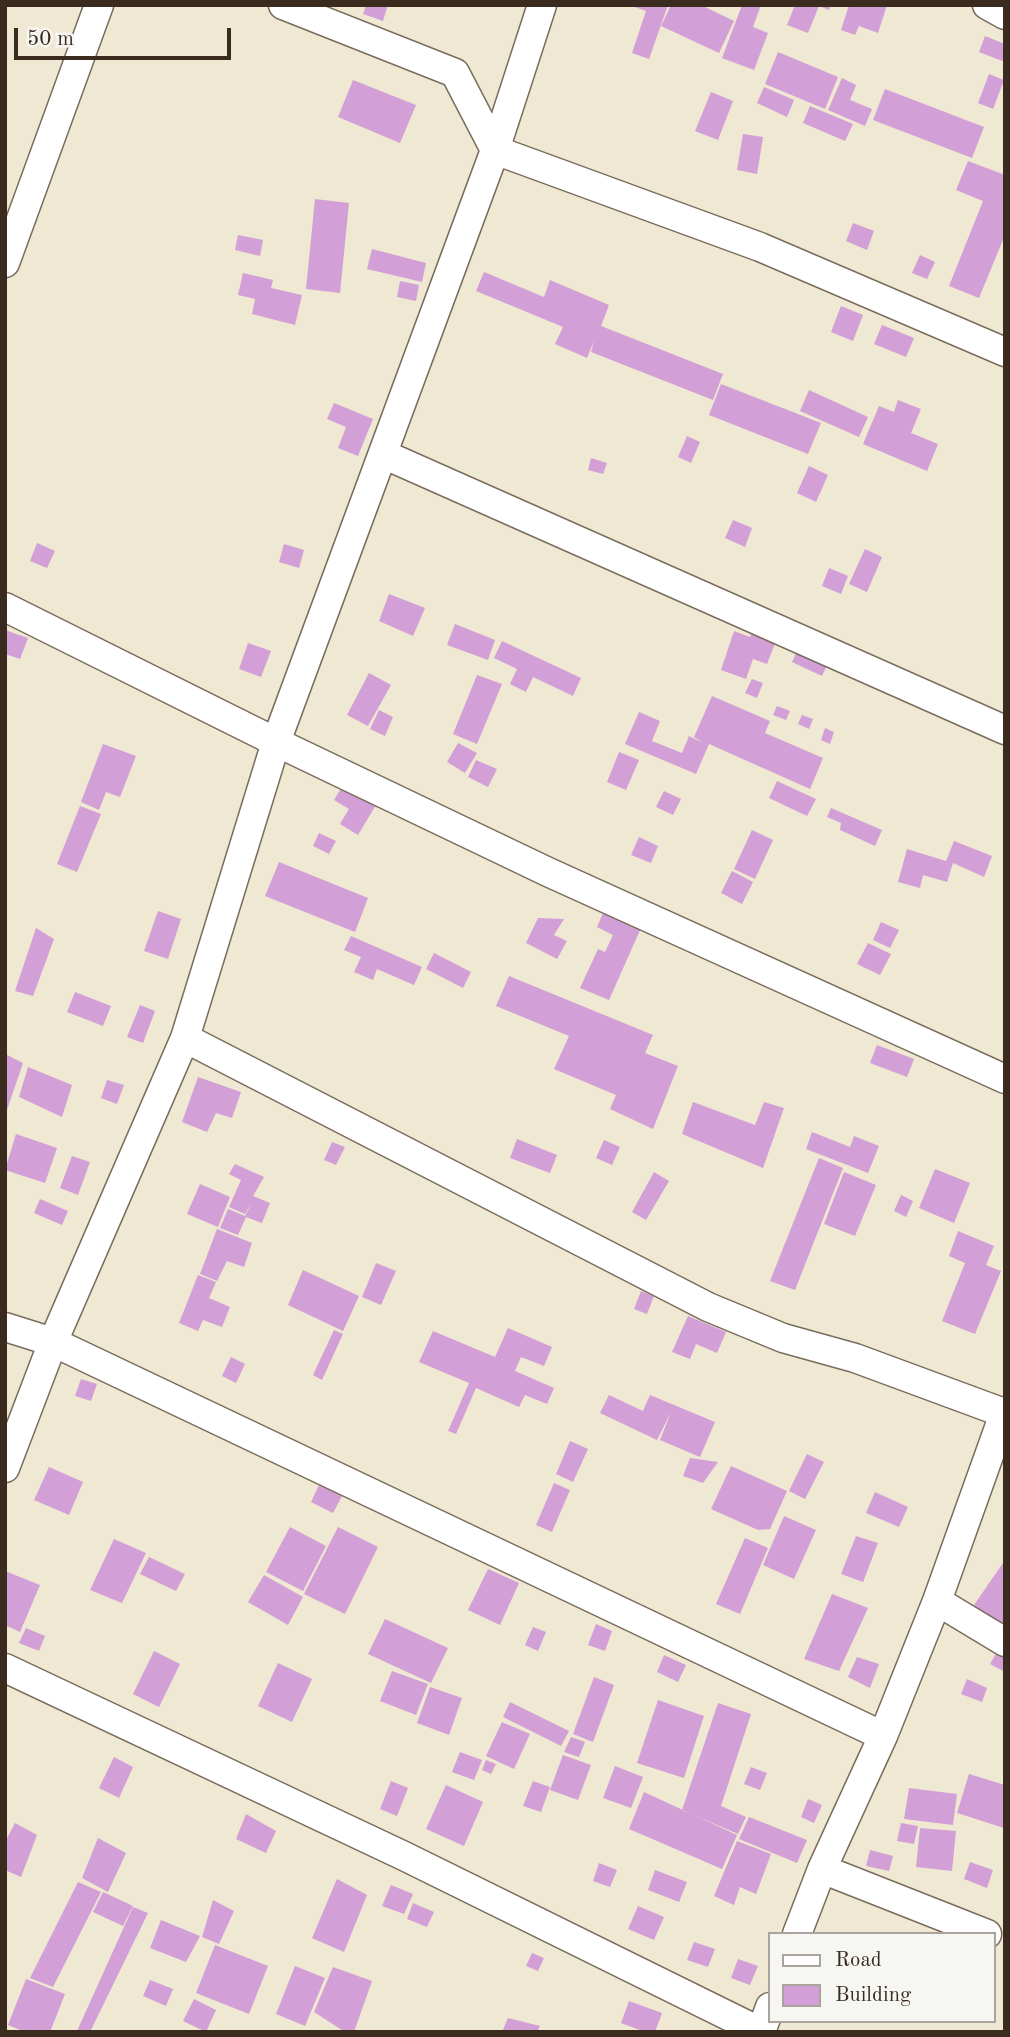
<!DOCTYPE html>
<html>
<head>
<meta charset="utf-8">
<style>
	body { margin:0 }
	#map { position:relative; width:1010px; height:2037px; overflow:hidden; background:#efe8d2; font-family:"Old Standard TT",serif }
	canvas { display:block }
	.frame { position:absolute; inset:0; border:7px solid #3b2a1e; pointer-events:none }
	.legend { position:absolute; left:768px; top:1932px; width:228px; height:91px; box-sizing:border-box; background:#f6f6f2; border:2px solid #aba49d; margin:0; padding:9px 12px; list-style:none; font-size:21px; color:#3b2a1e }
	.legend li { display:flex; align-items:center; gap:14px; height:35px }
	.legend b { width:35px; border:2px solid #aba49d }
	.scale { position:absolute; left:14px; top:28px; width:217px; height:32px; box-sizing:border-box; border:4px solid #3b2a1e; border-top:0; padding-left:9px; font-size:21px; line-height:24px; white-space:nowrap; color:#3b2a1e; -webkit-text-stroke:5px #f6f6f2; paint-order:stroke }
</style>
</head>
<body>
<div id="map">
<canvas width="1010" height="2037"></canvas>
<div class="frame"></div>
<ul class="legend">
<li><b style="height:9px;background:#fff"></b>Road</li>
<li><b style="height:19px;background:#d39fd7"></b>Building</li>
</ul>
<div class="scale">50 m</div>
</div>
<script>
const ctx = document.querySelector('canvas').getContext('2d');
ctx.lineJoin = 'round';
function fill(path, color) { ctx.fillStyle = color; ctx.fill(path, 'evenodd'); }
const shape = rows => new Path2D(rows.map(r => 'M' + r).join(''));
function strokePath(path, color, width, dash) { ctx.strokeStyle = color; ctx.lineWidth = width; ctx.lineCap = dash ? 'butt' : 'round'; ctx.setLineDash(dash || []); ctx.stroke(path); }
fill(shape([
	[366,5,388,5,383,21,363,14],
	[668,5,649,59,632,53,646,11,629,5],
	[671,5,701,5,734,21,719,53,661,26],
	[742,5,761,5,753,27,768,33,754,70,722,58],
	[795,5,831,5,829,10,819,6,808,33,787,25],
	[849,5,887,5,878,33,859,26,855,35,841,30],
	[985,36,1005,44,1005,62,979,52],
	[778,52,838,77,825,109,765,84],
	[989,74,1004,80,993,109,978,103],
	[842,78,856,85,850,100,872,109,865,126,828,110],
	[353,80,416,105,400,143,338,117],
	[764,87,794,100,787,117,757,103],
	[885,89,984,127,972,158,873,120],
	[711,92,733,101,718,140,695,131],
	[810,106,853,124,845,141,803,123],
	[743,134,763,137,757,174,737,170],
	[968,161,1005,175,1005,235,979,298,949,286,983,201,956,190],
	[315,199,349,203,340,293,306,289],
	[853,223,874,231,867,250,846,241],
	[238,235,263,240,260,256,235,250],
	[372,249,426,263,422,282,367,269],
	[920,255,935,262,927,279,912,273],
	[484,272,544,297,550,280,609,305,601,326,723,374,713,400,591,352,594,341,587,358,555,344,563,327,476,291],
	[243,273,273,280,271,288,302,295,295,325,252,314,255,299,238,295],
	[400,281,419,285,416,301,397,297],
	[841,306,863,315,853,341,831,332],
	[882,325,914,338,906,357,874,344],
	[721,384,821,423,808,454,709,415],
	[809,390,868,417,859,437,800,411],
	[898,400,921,409,911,433,938,444,927,471,863,444,879,406,894,412],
	[334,403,373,419,358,456,338,448,346,427,327,419],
	[687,436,700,442,691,463,678,457],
	[591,458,607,463,603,474,588,470],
	[809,466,828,475,816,502,797,493],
	[733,520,752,528,745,547,725,538],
	[37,543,55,551,47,568,30,561],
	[284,544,304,550,299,568,279,562],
	[865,549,882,557,867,592,849,584],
	[829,568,848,576,841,594,822,586],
	[389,594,425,608,413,636,379,621],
	[455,624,495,640,488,660,447,645],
	[754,627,778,636,767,664,753,659,746,679,721,670,734,631,750,637],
	[5,630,28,638,20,659,5,654],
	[502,641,581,678,573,696,533,677,526,692,510,684,517,669,494,658],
	[248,643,271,651,261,677,239,669],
	[800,645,830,659,822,676,792,662],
	[369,673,391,685,368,726,347,715],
	[477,675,502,684,477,744,453,734],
	[752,679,763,683,757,698,745,693],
	[712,696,770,721,765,733,823,758,810,789,709,744,696,774,625,744,639,712,660,721,652,741,682,753,689,736,703,743,694,737],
	[777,706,790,711,786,720,773,715],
	[379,710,393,717,385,736,370,729],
	[802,715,813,719,809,729,798,724],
	[825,728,834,732,830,744,821,740],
	[458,743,477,753,465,773,447,762],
	[103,744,136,756,120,797,106,792,99,810,81,802],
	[619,752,639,760,626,790,607,782],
	[476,760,497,769,488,787,468,777],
	[346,780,379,800,358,835,340,824,349,809,334,800],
	[777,781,816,799,807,816,769,798],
	[664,791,681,799,673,815,656,807],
	[80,806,101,814,77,872,57,864],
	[831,808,882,830,875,846,840,830,841,823,827,817],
	[752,830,773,840,755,879,734,869],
	[319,833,336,841,329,854,313,846],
	[639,837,658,846,651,863,631,855],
	[954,841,992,856,984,877,953,863,947,882,923,875,920,888,898,882,907,849,946,861],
	[279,862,368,898,355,932,265,896],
	[732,871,753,882,742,904,721,893],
	[158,911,181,919,168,959,144,951],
	[604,911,641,928,609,1000,580,988,598,949,605,952,613,935,597,927],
	[538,918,564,919,554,935,567,941,557,959,526,943],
	[881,922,899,930,890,948,873,940],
	[36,928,54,939,33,996,15,991],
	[351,936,422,967,414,985,377,969,373,980,354,972,361,957,344,950],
	[868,943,891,954,880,975,857,964],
	[434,953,471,972,463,988,426,969],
	[509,976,653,1035,645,1053,678,1066,653,1129,610,1109,616,1095,554,1069,569,1036,496,1006],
	[75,992,111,1006,103,1026,67,1012],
	[140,1005,155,1011,143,1043,127,1037],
	[877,1045,914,1059,907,1077,870,1063],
	[5,1054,23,1063,6,1113,5,1113],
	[28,1067,72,1085,62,1117,19,1097],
	[198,1077,241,1092,232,1118,216,1113,207,1132,182,1122],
	[107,1080,124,1085,117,1104,101,1098],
	[693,1102,755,1125,764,1102,784,1108,763,1168,682,1134],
	[812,1132,850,1147,854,1136,879,1146,868,1173,806,1149],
	[16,1134,57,1148,45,1183,5,1170],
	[517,1139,557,1155,550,1173,510,1158],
	[604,1140,620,1147,612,1165,596,1158],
	[332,1142,345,1147,336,1165,324,1160],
	[72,1156,90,1162,78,1195,60,1188],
	[819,1158,843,1168,795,1290,770,1281],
	[235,1164,264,1177,253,1196,270,1203,262,1223,246,1217,238,1235,220,1228,228,1209,245,1216,252,1202,245,1214,229,1207,241,1180,229,1174],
	[935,1169,970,1183,954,1223,919,1208],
	[654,1172,669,1181,646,1220,632,1212],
	[844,1172,876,1185,855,1236,824,1224],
	[200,1184,230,1197,218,1227,187,1214],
	[901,1195,913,1201,906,1217,894,1211],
	[40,1199,68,1211,62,1225,34,1213],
	[217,1229,252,1243,244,1267,227,1261,217,1281,200,1274],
	[958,1231,994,1246,986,1265,1001,1271,975,1334,942,1321,965,1263,949,1256],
	[376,1263,396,1271,381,1305,362,1297],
	[303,1270,359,1296,343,1331,288,1305],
	[198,1275,216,1282,209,1298,230,1307,222,1327,203,1320,198,1331,179,1323],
	[641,1291,654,1296,647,1314,634,1309],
	[688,1316,726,1332,717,1353,696,1344,690,1359,672,1352],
	[508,1328,552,1347,544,1366,521,1357,515,1371,554,1388,547,1404,525,1395,519,1407,476,1388,456,1434,448,1431,469,1383,419,1362,433,1331,495,1357],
	[334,1330,343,1334,322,1380,313,1375],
	[231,1357,245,1364,236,1383,222,1376],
	[81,1379,97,1384,91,1401,75,1396],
	[609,1395,643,1411,650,1395,715,1422,700,1457,660,1440,671,1412,657,1440,600,1413],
	[570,1441,588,1449,573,1482,556,1474],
	[807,1454,824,1462,805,1499,789,1491],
	[690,1458,718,1462,703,1483,683,1476],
	[731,1466,787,1491,770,1529,758,1530,711,1509],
	[49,1467,83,1482,69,1515,34,1500],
	[554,1483,570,1490,552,1532,536,1525],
	[319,1485,342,1496,333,1513,311,1502],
	[875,1492,908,1507,899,1527,866,1513],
	[784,1516,816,1530,794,1579,763,1565],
	[290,1527,326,1546,303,1591,266,1572],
	[338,1527,378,1547,345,1614,304,1594],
	[856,1536,878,1543,863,1582,841,1574],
	[745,1538,768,1548,740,1614,716,1604],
	[114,1539,146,1553,122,1603,90,1590],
	[149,1557,185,1574,176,1591,140,1574],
	[1005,1560,1005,1627,974,1605],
	[488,1569,519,1583,500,1625,468,1610],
	[5,1571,40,1585,20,1632,5,1625],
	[264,1575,303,1597,288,1625,248,1602],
	[832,1594,868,1608,839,1671,804,1659],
	[385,1619,448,1648,431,1683,368,1654],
	[596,1624,612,1631,605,1651,588,1645],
	[533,1627,546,1632,538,1651,525,1645],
	[26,1628,45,1636,39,1651,19,1643],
	[154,1651,180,1664,159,1707,133,1694],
	[997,1652,1005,1657,1005,1672,990,1664],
	[664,1655,686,1665,678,1682,657,1672],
	[857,1657,879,1664,870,1688,848,1677],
	[278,1663,312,1679,292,1722,258,1706],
	[392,1671,428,1684,416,1715,380,1701],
	[594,1677,614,1685,593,1742,573,1734],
	[967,1679,987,1688,982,1702,961,1694],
	[430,1687,462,1698,449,1735,417,1723],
	[658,1700,704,1716,684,1778,637,1763],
	[510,1702,569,1731,561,1746,503,1717],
	[718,1703,751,1714,721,1806,746,1817,738,1834,682,1810],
	[502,1722,530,1734,514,1769,486,1756],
	[571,1737,585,1742,579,1757,564,1752],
	[460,1752,482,1760,474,1780,452,1772],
	[563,1755,591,1765,578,1800,550,1790],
	[114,1757,133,1767,119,1798,99,1788],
	[486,1760,496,1764,491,1774,482,1770],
	[615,1766,643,1777,631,1808,603,1798],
	[751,1767,767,1773,760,1790,744,1784],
	[969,1774,1005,1785,1004,1828,957,1813],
	[391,1781,408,1788,397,1816,380,1809],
	[533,1781,550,1787,541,1812,523,1806],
	[446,1785,483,1802,464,1846,426,1829],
	[909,1788,957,1794,953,1825,904,1819],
	[644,1792,737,1835,722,1869,629,1829],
	[808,1799,822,1805,814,1823,801,1817],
	[246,1814,276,1831,266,1853,236,1839],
	[749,1817,807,1840,797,1863,739,1839],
	[15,1823,37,1835,21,1877,5,1870,5,1842],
	[901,1823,918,1826,914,1844,897,1841],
	[920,1828,956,1831,952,1871,916,1867],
	[98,1838,126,1853,108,1892,82,1878],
	[737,1841,771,1854,756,1894,740,1887,734,1905,714,1896],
	[870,1850,893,1856,889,1871,866,1866],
	[970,1862,993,1870,987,1888,964,1879],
	[599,1863,617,1870,610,1887,593,1881],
	[655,1870,687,1882,679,1902,648,1890],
	[337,1879,367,1895,344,1952,312,1938],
	[78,1882,101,1892,53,1987,30,1978],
	[391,1885,413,1894,404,1914,382,1906],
	[103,1892,133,1906,123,1926,93,1912],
	[213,1900,234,1911,219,1944,202,1937],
	[413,1903,434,1912,427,1927,407,1919],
	[638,1906,664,1917,654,1940,628,1929],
	[133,1907,148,1913,90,2032,77,2031],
	[161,1920,200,1936,186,1962,150,1948],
	[694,1942,715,1949,708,1967,687,1960],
	[215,1945,268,1966,249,2014,196,1993],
	[532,1953,544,1958,538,1971,526,1966],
	[738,1959,758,1966,750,1985,731,1978],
	[295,1966,325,1978,305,2026,276,2014],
	[333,1967,372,1981,354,2032,345,2032,314,2012],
	[26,1979,65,1994,50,2032,25,2032,8,2025],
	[150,1980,173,1989,166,2006,143,1996],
	[194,1999,216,2010,206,2032,183,2021],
	[629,2001,662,2013,655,2032,645,2032,621,2023],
	[508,2018,540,2026,537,2032,502,2032]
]), '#d39fd7');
const minor = shape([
	[283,5,455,73,495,150,760,247,1005,352],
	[987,5,1005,15],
	[5,263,99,5],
	[383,454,1005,730],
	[5,607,276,742,548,872,1005,1079],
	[185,1038,708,1307,783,1338,855,1358,1004,1413],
	[5,1327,53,1342,883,1736],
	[5,1468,53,1342,185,1038,276,742,495,150,542,5],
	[937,1601,1005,1642],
	[5,1668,404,1856,761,2032,770,2007],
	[822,1869,987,1934],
	[797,1934,822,1869,883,1736,937,1601,1005,1411]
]);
strokePath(minor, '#7a6c5d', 31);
strokePath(minor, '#fff', 28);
</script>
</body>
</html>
